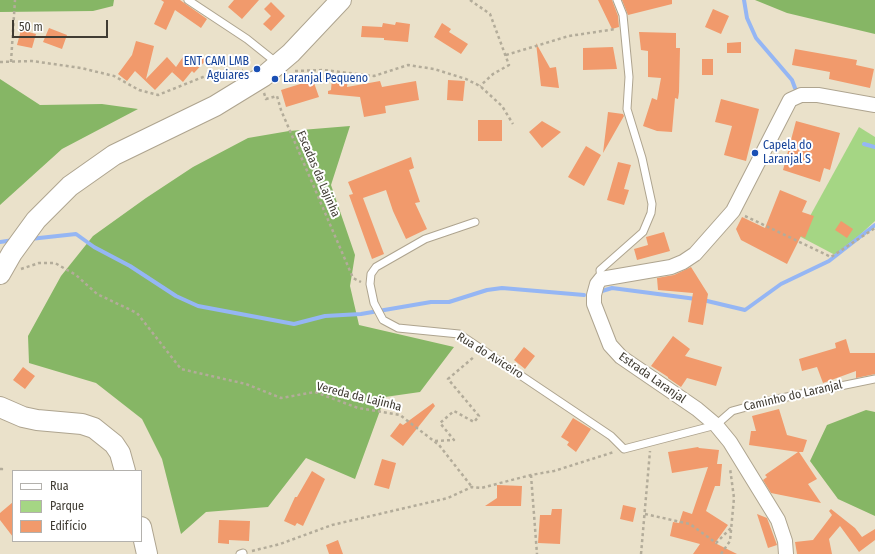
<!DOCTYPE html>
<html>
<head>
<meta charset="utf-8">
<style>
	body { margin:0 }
	#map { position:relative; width:875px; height:554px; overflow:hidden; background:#eae1ca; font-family:"Fira Sans Condensed",sans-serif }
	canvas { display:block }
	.legend { position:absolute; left:12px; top:470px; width:130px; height:72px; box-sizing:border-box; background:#fff; border:1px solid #b3b1ad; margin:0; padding:5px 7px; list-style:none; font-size:12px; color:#403c33 }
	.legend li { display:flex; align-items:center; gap:8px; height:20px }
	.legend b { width:20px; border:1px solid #b3b1ad }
	.scale { position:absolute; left:12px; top:20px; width:96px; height:18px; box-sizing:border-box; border:2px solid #403c33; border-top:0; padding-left:5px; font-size:12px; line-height:14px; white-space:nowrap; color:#403c33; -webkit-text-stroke:3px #fff; paint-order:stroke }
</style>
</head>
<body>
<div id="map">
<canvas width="875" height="554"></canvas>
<ul class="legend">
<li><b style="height:5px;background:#fff"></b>Rua</li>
<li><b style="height:11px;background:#a5d684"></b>Parque</li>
<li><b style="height:11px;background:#f19a6c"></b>Edifício</li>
</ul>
<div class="scale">50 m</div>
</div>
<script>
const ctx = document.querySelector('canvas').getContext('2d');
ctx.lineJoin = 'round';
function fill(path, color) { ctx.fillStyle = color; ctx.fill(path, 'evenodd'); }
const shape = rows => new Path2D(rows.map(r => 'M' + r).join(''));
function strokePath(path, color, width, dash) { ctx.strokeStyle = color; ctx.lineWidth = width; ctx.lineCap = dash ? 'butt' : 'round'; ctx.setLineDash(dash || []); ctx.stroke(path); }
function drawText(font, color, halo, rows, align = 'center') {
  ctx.font = font + ' "Fira Sans Condensed",sans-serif'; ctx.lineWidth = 4; ctx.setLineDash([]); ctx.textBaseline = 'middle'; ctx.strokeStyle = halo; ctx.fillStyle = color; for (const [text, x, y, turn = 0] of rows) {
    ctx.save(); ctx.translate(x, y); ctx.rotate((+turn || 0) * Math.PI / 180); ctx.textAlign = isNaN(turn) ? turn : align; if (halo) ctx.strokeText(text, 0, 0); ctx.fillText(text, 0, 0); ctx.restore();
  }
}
fill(shape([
	[859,127,875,137,875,221,837,256,799,236]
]), '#a5d684');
fill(shape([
	[0,0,114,0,113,6,93,11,0,12],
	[755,0,875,0,875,34,787,13],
	[0,79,40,105,102,104,138,109,62,149,0,205],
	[350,126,331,185,355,255,350,286,359,325,454,347,420,392,385,397,355,479,306,458,268,507,206,512,181,534,162,459,142,419,96,383,29,363,28,336,61,276,93,236,146,198,193,167,248,138,289,131],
	[866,410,875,412,875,516,838,499,810,461,827,425]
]), '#86b665');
strokePath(shape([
	[744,0,747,18,756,38,792,80,795,88],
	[864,144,875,147],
	[30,239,76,234,94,247,130,266,176,296,198,306,294,324,325,316,361,314,431,302,449,302,487,290,502,288,584,295],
	[0,242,14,240],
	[602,291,612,288,696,299],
	[703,300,745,310,781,284,829,261,875,225]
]), '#95b6f4', 4);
fill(shape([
	[161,0,180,0,207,19,201,28,175,10,166,30,154,24,164,2],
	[234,0,259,0,242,19,228,7],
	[598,0,612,0,618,16,619,27,612,29],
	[622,0,672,0,672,4,628,15],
	[271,2,285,16,271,31,263,24,271,16,264,9],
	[713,9,729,16,721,34,705,27],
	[396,22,410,24,408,42,384,40,384,38,361,37,362,26,382,27,383,23,395,25],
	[442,23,451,29,449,32,468,44,461,54,434,37],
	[49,28,67,35,62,49,43,42],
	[21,30,36,34,32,48,17,45],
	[639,32,676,33,676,48,680,48,679,92,678,99,675,98,672,132,657,131,643,126,652,98,657,100,661,78,648,77,648,51,641,50],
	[136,41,154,46,146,79,167,57,176,67,185,54,207,59,194,73,192,71,183,82,172,72,175,69,155,90,135,71,127,81,118,74,132,55],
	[741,42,741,53,727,53,727,43],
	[536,43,550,68,556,67,559,88,541,86],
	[613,47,617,69,583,70,583,48],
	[795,49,857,60,856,65,874,69,870,88,829,79,830,72,792,65],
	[702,59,713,59,713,75,702,75],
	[332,77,348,78,347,87,380,81,382,87,416,81,419,100,385,106,386,113,364,117,360,97,328,94,328,91,331,90],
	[313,80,319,97,286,107,281,90],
	[448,80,465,81,463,101,447,100],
	[721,99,759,109,746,161,724,155,732,126,715,122],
	[608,112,623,114,624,116,603,153],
	[478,120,502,120,502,141,478,141],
	[542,121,561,132,542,148,529,132],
	[796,121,840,133,830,170,824,168,820,182,783,170],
	[586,146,601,155,584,186,568,177],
	[411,157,414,168,409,170,420,202,415,203,427,229,406,239,393,211,386,190,363,198,384,254,372,259,349,195,353,194,348,182],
	[618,162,631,165,624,189,629,190,624,205,607,200],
	[780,190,807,201,802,212,814,216,805,238,801,236,787,264,741,240,736,229,742,217,765,228],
	[841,221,853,229,847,238,835,230],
	[664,232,670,251,637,260,634,249,648,245,646,237],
	[691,267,708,294,703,325,688,322,693,293,658,290,657,278,674,275],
	[673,336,690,349,685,356,722,367,716,386,687,378,681,387,668,378,668,377,651,366],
	[846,339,850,353,875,353,875,374,856,378,856,371,823,383,817,367,802,371,799,359,836,348,835,343],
	[524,347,535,356,525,369,514,360],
	[23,367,35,376,25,389,13,380],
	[433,403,435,406,403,446,390,436,400,423,403,425],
	[779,409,787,435,807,440,803,452,799,452,817,479,808,484,821,503,771,493,763,480,767,477,765,475,798,452,749,445,751,431,756,431,752,416],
	[573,418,591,429,576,452,567,445,569,442,561,437],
	[698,447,699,448,719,450,717,464,722,464,720,486,715,486,706,511,728,525,715,543,737,554,693,554,700,544,670,536,673,522,679,523,683,511,692,514,708,467,672,473,668,452],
	[382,459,396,463,389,489,374,485],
	[312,471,325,479,303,526,297,523,295,526,284,521,295,497,297,497],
	[497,485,522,486,521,506,485,506,497,498],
	[13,502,13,537,0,520,0,513],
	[623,505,636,508,633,522,620,519],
	[552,509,562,509,560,544,538,543,540,515,551,515],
	[831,509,855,528,862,537,875,529,875,540,859,552,840,526,829,539,832,554,797,554,795,542,813,540,832,515,829,511],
	[757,514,767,518,777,545,768,548],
	[219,520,250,521,249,541,229,540,229,544,218,543],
	[338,540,343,554,329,554,326,545]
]), '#f19a6c');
const service = shape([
	[188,0,247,39,277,63],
	[475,222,425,239,376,267,371,274,370,284,374,303,383,320,398,328,459,334,611,436,624,449,716,425,732,411,772,400,875,379],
	[601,279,600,270,643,232,651,213,652,204,642,158,627,109,629,77,623,15,617,0],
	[240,554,243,553]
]);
const minor = shape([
	[786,554,785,541,778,520,730,442,716,425,697,409,621,357,610,345,594,304,594,295,597,284,601,279,671,267,683,262,695,254,733,211,790,100,801,95,818,95,875,105]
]);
const secondary = shape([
	[0,274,12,253,36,220,70,186,114,155,215,106,264,76,291,53,341,0],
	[0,407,23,417,37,420,82,424,94,428,114,444,120,453,125,471],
	[141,527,147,554]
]);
strokePath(service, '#aea48f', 9);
strokePath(minor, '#aea48f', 16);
strokePath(secondary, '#aea48f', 22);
strokePath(shape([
	[470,0,490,14,509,65,493,74,480,86],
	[506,55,569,36,616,29],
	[0,62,32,61,81,68,114,76,139,90,158,95,203,77,243,70],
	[11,62,15,0],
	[295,71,324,70,374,76,408,65,434,69,466,79,480,86,502,106,513,124],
	[264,93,266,99,277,96,281,110,353,278,361,282],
	[745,216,831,257,875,228],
	[21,269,39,263,55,263,76,275,97,294,137,313,181,369,246,384,281,398,315,392,358,408,400,415,439,445,472,487],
	[435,441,454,440,440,423,454,411,474,422,479,416,448,379,475,356],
	[0,469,2,469,0,472],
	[531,475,537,554],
	[645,514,690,524,716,543,732,527],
	[252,551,280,544,332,525,448,498,472,487,481,488,531,475,554,471,614,452],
	[641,554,650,451],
	[721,554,730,541,734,498,730,468]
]), '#b3ac9a', 2.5, [3, 3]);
strokePath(service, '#fff', 7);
strokePath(minor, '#fff', 14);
strokePath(secondary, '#fff', 20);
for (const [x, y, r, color] of [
	[257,69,4,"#1a4fb4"],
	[275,79,4,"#1a4fb4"],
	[755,153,4,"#1a4fb4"]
]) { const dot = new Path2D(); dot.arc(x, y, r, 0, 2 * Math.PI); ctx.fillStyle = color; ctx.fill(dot); strokePath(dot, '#fff', 1.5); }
drawText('12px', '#164399', '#fff', [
	["ENT CAM LMB",249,62,"right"],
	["Aguiares",249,76,"right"],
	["Laranjal Pequeno",283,79],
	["Capela do",763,146],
	["Laranjal S",763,160]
], 'left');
drawText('12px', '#403c33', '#fff', [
	["Escadas da Lajinha",318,174,67],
	["Rua do Aviceiro",490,356,32],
	["Estrada Laranjal",652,378,35],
	["Caminho do Laranjal",793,396,-13],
	["Vereda da Lajinha",359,397,14]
]);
</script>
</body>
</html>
